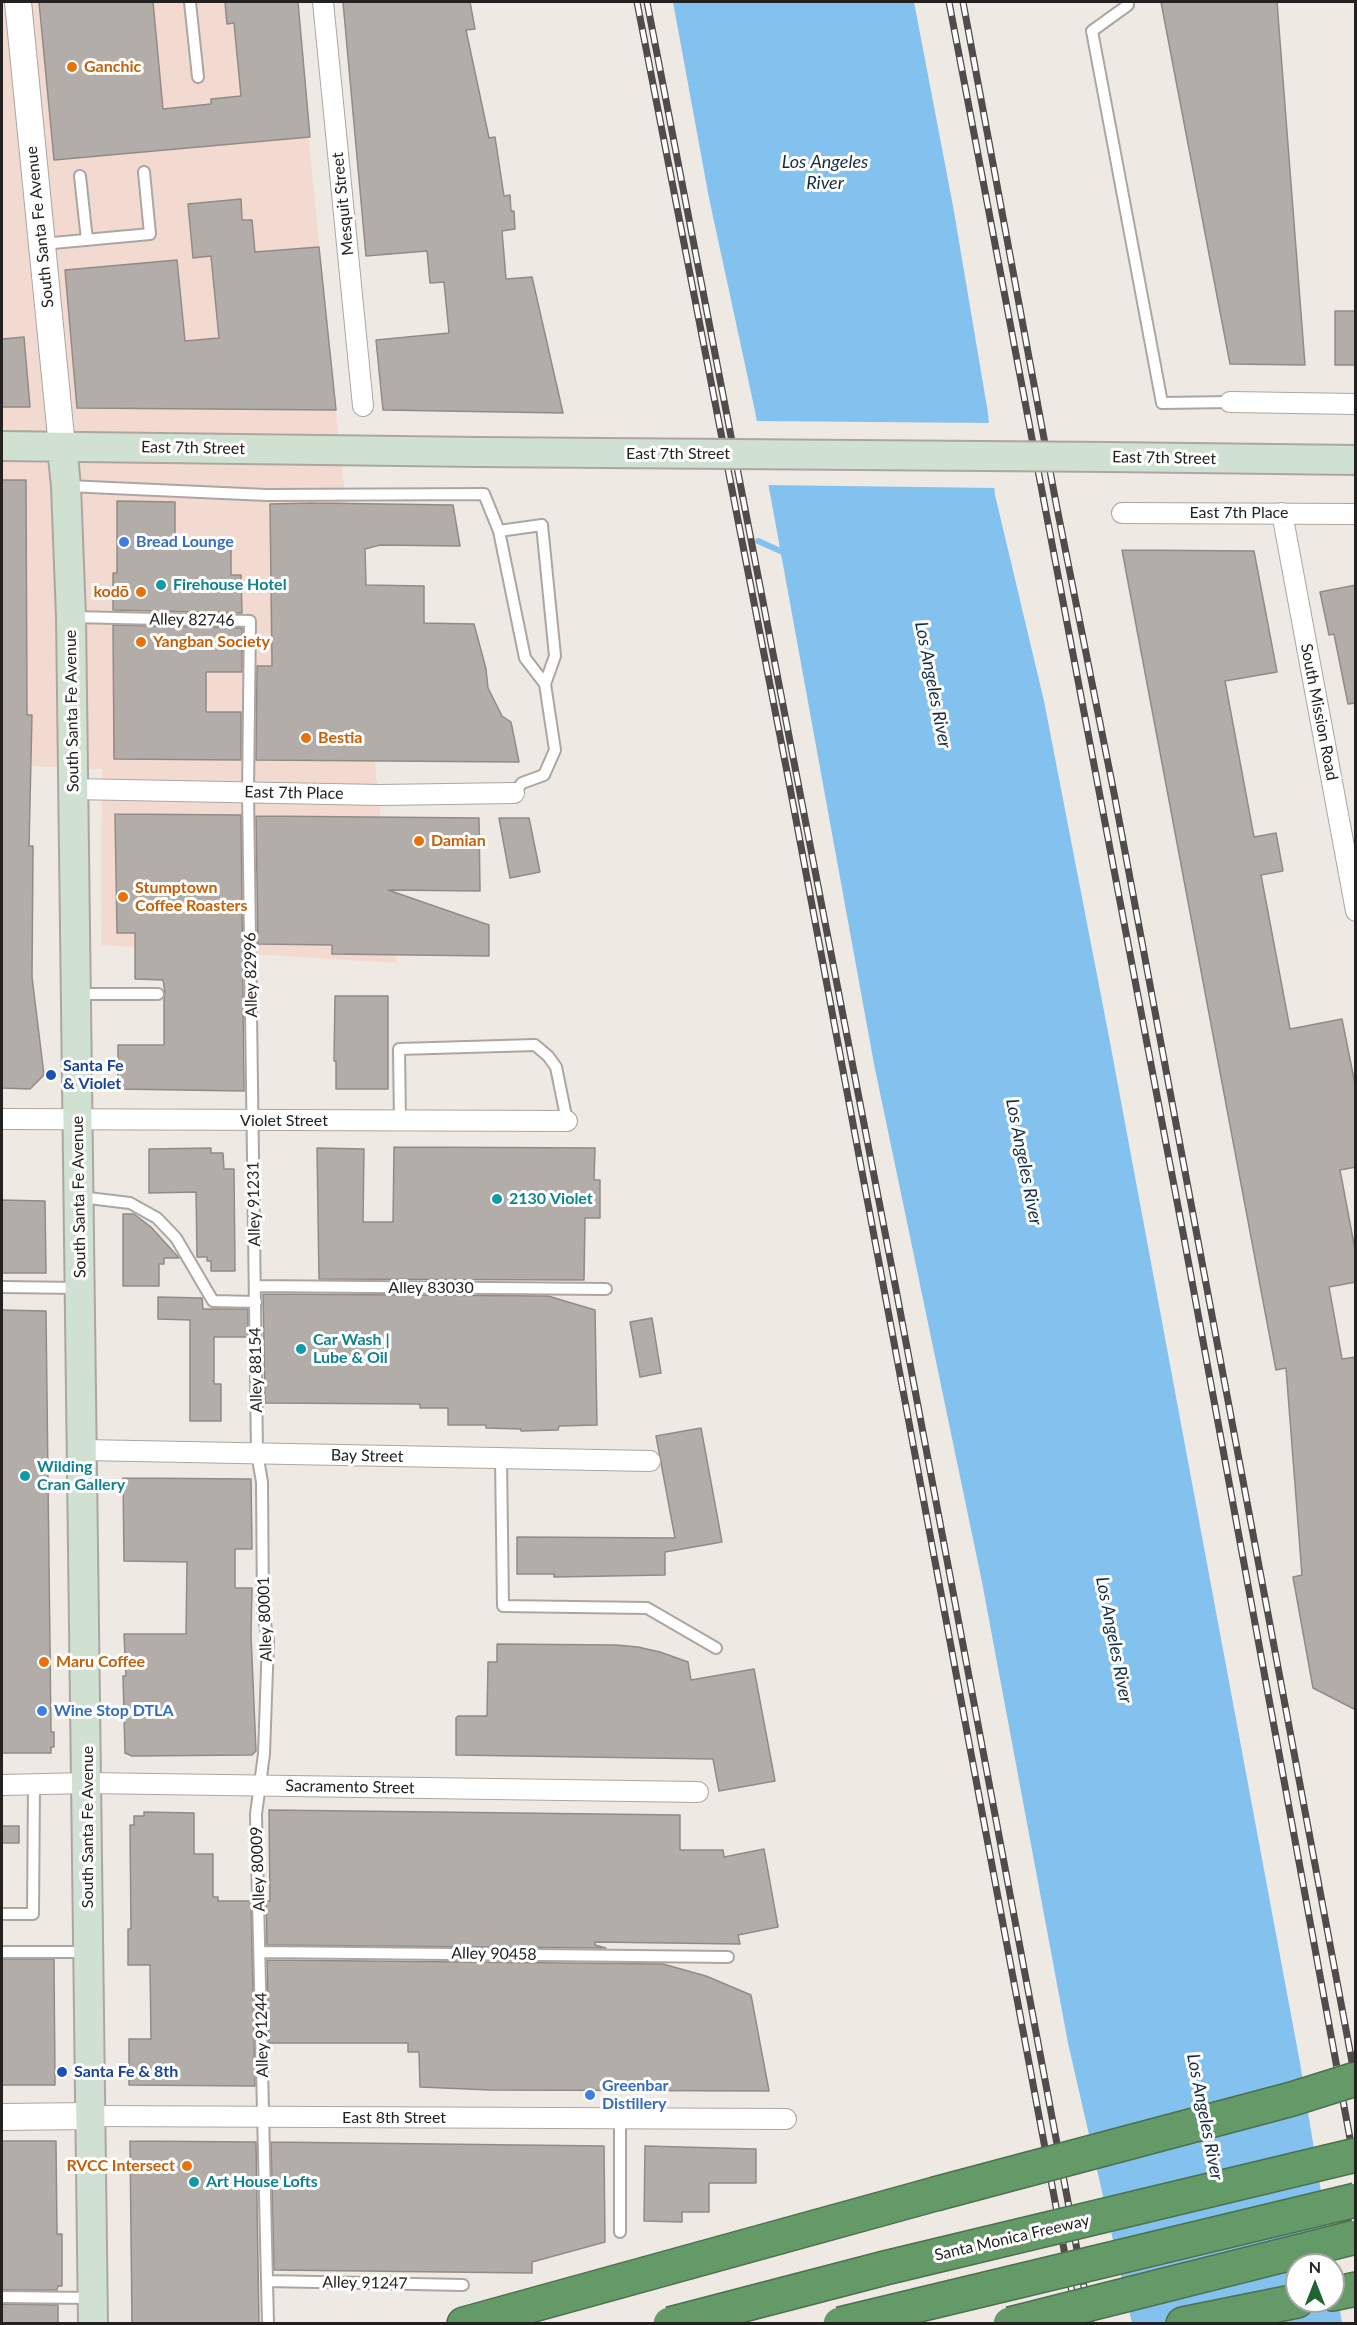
<!DOCTYPE html>
<html>
<head>
<meta charset="utf-8">
<style>
	body { margin:0 }
	#map { position:relative; width:1357px; height:2325px; overflow:hidden; background:#efe9e4; font-family:Lato,sans-serif }
	canvas { display:block }
	.frame { position:absolute; inset:0; border:3px solid #242221; pointer-events:none }
	.north { position:absolute; left:1285px; top:2253px; width:60px; height:60px; box-sizing:border-box; background:#fff; border:2px solid #a7a7a6; border-radius:50%; rotate:0deg; font-size:16px; font-weight:700; line-height:24px; text-align:center; color:#242221 }
	.north::after { content:''; display:block; margin:auto; width:21px; height:27px; background:#1e6532; clip-path:polygon(50% 0,100% 100%,50% 72%,0 100%) }
</style>
</head>
<body>
<div id="map">
<canvas width="1357" height="2325"></canvas>
<div class="frame"></div>
<div class="north">N</div>
</div>
<script>
const ctx = document.querySelector('canvas').getContext('2d');
ctx.lineJoin = 'round';
function fill(path, color) { ctx.fillStyle = color; ctx.fill(path, 'evenodd'); }
const shape = rows => new Path2D(rows.map(r => 'M' + r).join(''));
function strokePath(path, color, width, dash) { ctx.strokeStyle = color; ctx.lineWidth = width; ctx.lineCap = dash ? 'butt' : 'round'; ctx.setLineDash(dash || []); ctx.stroke(path); }
function drawText(font, color, halo, rows, align = 'center') {
  ctx.font = font + ' Lato,sans-serif'; ctx.lineWidth = 6; ctx.setLineDash([]); ctx.textBaseline = 'middle'; ctx.strokeStyle = halo; ctx.fillStyle = color; for (const [text, x, y, turn = 0] of rows) {
    ctx.save(); ctx.translate(x, y); ctx.rotate((+turn || 0) * Math.PI / 180); ctx.textAlign = isNaN(turn) ? turn : align; if (halo) ctx.strokeText(text, 0, 0); ctx.fillText(text, 0, 0); ctx.restore();
  }
}
fill(shape([
	[2,2,295,2,336,413,397,963,101,945,102,769,2,765]
]), '#f3dad1');
fill(shape([
	[673,2,914,2,953,206,988,413,995,495,1044,701,1109,1037,1300,2063,1333,2265,1297,2265,1297,2301,1333,2301,1333,2266,1342,2323,1132,2323,1068,2043,982,1582,874,1064,755,411,709,198]
]), '#83c1ef');
fill(shape([
	[753,421,992,423,997,488,764,485]
]), '#efe9e4');
strokePath(shape([
	[758,541,785,553]
]), '#83c1ef', 6);
const building = shape([
	[39,2,153,2,163,109,211,104,211,99,241,96,234,23,227,24,225,2,298,2,310,137,54,160,39,2],
	[343,2,470,2,475,29,466,30,489,138,495,137,504,196,510,195,511,211,514,211,515,229,502,231,506,279,532,277,563,413,383,410,376,340,449,333,444,282,430,283,427,251,366,256,343,2],
	[1161,2,1277,2,1305,365,1230,364,1161,2],
	[241,199,242,220,252,220,255,252,319,247,336,410,77,408,65,270,177,260,185,341,219,338,211,256,193,258,188,204,241,199],
	[1335,311,1356,311,1356,365,1335,365,1335,311],
	[24,337,30,407,2,407,2,339,24,337],
	[2,480,26,480,27,715,32,715,29,846,33,846,32,977,44,1075,30,1089,2,1088,2,480],
	[117,501,175,502,175,544,231,544,231,575,241,575,242,613,113,610,113,573,117,573,117,501],
	[315,503,453,505,460,546,380,545,365,549,366,585,424,586,424,623,474,624,486,669,488,688,502,716,511,722,519,762,256,760,257,666,272,666,270,504,315,503],
	[1122,550,1254,551,1277,672,1225,681,1254,837,1276,833,1283,871,1261,875,1290,1029,1342,1019,1356,1089,1356,1167,1340,1170,1356,1255,1356,1282,1329,1287,1342,1359,1356,1357,1356,1710,1313,1688,1293,1577,1302,1575,1286,1368,1276,1370,1122,550],
	[1356,585,1356,703,1348,704,1334,634,1329,635,1320,592,1356,585],
	[113,625,242,628,242,672,206,672,206,712,241,712,241,760,114,759,113,625],
	[115,814,241,815,244,1091,118,1089,118,1045,164,1045,164,999,165,993,163,980,135,979,135,933,117,933,115,814],
	[256,816,479,818,480,891,388,890,489,925,489,956,332,954,332,945,258,944,256,816],
	[499,818,529,818,540,872,510,878,499,818],
	[335,996,388,996,388,1089,336,1089,336,1061,334,1061,335,996],
	[394,1147,595,1148,594,1180,600,1180,600,1218,585,1218,584,1280,319,1279,317,1148,364,1149,363,1222,393,1222,394,1147],
	[211,1148,211,1153,223,1153,224,1169,234,1169,235,1271,211,1271,211,1261,207,1261,207,1257,197,1257,196,1192,149,1193,149,1149,211,1148],
	[2,1200,45,1201,46,1273,2,1273,2,1200],
	[123,1214,134,1214,151,1227,179,1258,164,1258,164,1264,159,1264,159,1286,123,1286,123,1214],
	[263,1294,548,1296,595,1310,597,1425,559,1426,558,1430,521,1431,521,1429,486,1428,486,1425,448,1425,448,1408,420,1408,420,1404,265,1403,263,1294],
	[158,1297,202,1298,203,1309,248,1309,248,1337,214,1337,214,1384,221,1384,221,1421,190,1421,190,1320,158,1319,158,1297],
	[2,1310,46,1311,51,1732,54,1732,54,1747,51,1747,51,1753,2,1753,2,1310],
	[652,1318,661,1373,640,1377,630,1322,652,1318],
	[701,1428,722,1542,665,1552,665,1575,554,1577,554,1574,517,1574,517,1537,675,1538,656,1436,701,1428],
	[123,1478,251,1479,252,1549,235,1549,235,1588,252,1588,251,1635,256,1751,252,1755,132,1756,125,1753,123,1676,126,1676,124,1634,186,1634,187,1562,124,1561,123,1478],
	[497,1644,616,1645,638,1647,660,1652,688,1662,691,1680,754,1669,775,1781,719,1791,713,1759,456,1755,456,1718,458,1716,487,1716,488,1662,497,1662,497,1644],
	[269,1810,680,1815,680,1850,723,1850,724,1857,764,1849,778,1927,738,1935,740,1944,595,1942,595,1945,606,1948,267,1945,266,1901,270,1901,269,1810],
	[144,1812,194,1813,194,1854,213,1854,213,1897,218,1897,218,1901,251,1901,255,2086,129,2085,129,2039,151,2039,150,1965,128,1965,128,1929,131,1929,130,1825,134,1825,134,1816,144,1816,144,1812],
	[2,1826,19,1826,19,1843,2,1843,2,1826],
	[2,1959,54,1959,55,2085,2,2085,2,1959],
	[267,1960,663,1964,706,1976,751,1995,769,2091,490,2090,420,2087,419,2052,408,2052,408,2043,269,2043,267,1960],
	[2,2141,56,2141,57,2234,62,2234,62,2286,58,2286,57,2290,2,2290,2,2141],
	[130,2141,256,2142,259,2324,132,2324,130,2141],
	[271,2142,604,2146,605,2242,532,2262,532,2273,274,2270,271,2142],
	[645,2146,756,2149,756,2183,709,2183,709,2212,682,2212,682,2222,644,2221,645,2146],
	[2,2304,58,2305,58,2324,2,2324,2,2304]
]);
fill(building, '#b3ada9');
strokePath(building, '#918b87', 1.5);
const service = shape([
	[190,2,198,77],
	[1128,2,1128,5,1092,31,1162,403,1230,402],
	[80,176,87,240],
	[42,244,150,234,144,172],
	[67,486,267,495,484,494,499,531,525,658,545,684],
	[499,531,542,525,555,656,545,684,555,750,544,775,522,783,514,793],
	[71,617,250,621,248,792,257,1453,262,1482,263,1612,268,1640,264,1754,256,1814,268,2324],
	[76,994,158,994],
	[400,1122,399,1049,535,1045,548,1056,556,1067,567,1121],
	[80,1197,130,1203,157,1218,176,1238,213,1301,256,1302],
	[255,1286,606,1289],
	[2,1287,79,1288],
	[501,1459,503,1606,647,1608,716,1648],
	[2,1914,33,1914,34,1784],
	[2,1952,88,1952],
	[261,1952,728,1957],
	[620,2119,620,2232],
	[267,2281,463,2285],
	[2,2297,91,2298]
]);
const minor = shape([
	[323,2,363,406],
	[1230,402,1356,404],
	[1122,513,1356,514],
	[1282,513,1356,911],
	[73,789,380,795,514,793],
	[2,1119,567,1121],
	[83,1450,650,1461],
	[2,1785,87,1783,698,1792],
	[89,2116,786,2119]
]);
const tertiary = shape([
	[18,2,62,447],
	[2,2117,89,2116]
]);
const secondary = shape([
	[2,446,479,452],
	[62,447,66,486,71,617,93,2324],
	[1109,457,1356,460]
]);
const motorway = shape([
	[1333,2294,1356,2289],
	[464,2324,935,2194],
	[1183,2324,1297,2301]
]);
strokePath(service, '#aca6a2', 14);
strokePath(minor, '#aca6a2', 22);
strokePath(tertiary, '#aca6a2', 28);
strokePath(secondary, '#aca6a2', 32);
strokePath(motorway, '#4d704e', 36);
strokePath(service, '#fff', 10);
strokePath(minor, '#fff', 20);
strokePath(tertiary, '#fff', 26);
strokePath(secondary, '#d0e1d1', 28);
strokePath(motorway, '#639a67', 33);
const rail = shape([
	[637,2,788,777,1078,2324],
	[647,2,895,1284,1091,2324],
	[949,2,1184,1238,1356,2171],
	[963,2,1056,503,1114,793,1356,2083]
]);
strokePath(rail, '#4f4c4b', 7);
strokePath(rail, '#fff', 4.5, [14]);
const secondaryBridge = shape([
	[479,452,1109,457]
]);
const motorwayBridge = shape([
	[935,2194,1292,2099,1356,2079],
	[670,2324,885,2268,1356,2155],
	[840,2324,1356,2200],
	[1010,2324,1356,2237]
]);
strokePath(secondaryBridge, '#aca6a2', 32, []);
strokePath(motorwayBridge, '#4d704e', 36, []);
strokePath(secondaryBridge, '#d0e1d1', 28);
strokePath(motorwayBridge, '#639a67', 33);
for (const [x, y, r, color] of [
	[72,67,6,"#e8710a"],
	[124,542,6,"#3f7fe0"],
	[161,585,6,"#0f9aa8"],
	[141,592,6,"#e8710a"],
	[141,642,6,"#e8710a"],
	[306,738,6,"#e8710a"],
	[419,841,6,"#e8710a"],
	[123,897,6,"#e8710a"],
	[51,1075,6,"#1a4fb4"],
	[497,1199,6,"#0f9aa8"],
	[301,1349,6,"#0f9aa8"],
	[25,1476,6,"#0f9aa8"],
	[44,1662,6,"#e8710a"],
	[42,1711,6,"#3f7fe0"],
	[62,2072,6,"#1a4fb4"],
	[590,2095,6,"#3f7fe0"],
	[187,2166,6,"#e8710a"],
	[194,2182,6,"#0f9aa8"]
]) { const dot = new Path2D(); dot.arc(x, y, r, 0, 2 * Math.PI); ctx.fillStyle = color; ctx.fill(dot); strokePath(dot, '#fff', 2); }
drawText('bold 16px', '#c56008', '#fff', [
	["Ganchic",84,67],
	["kodō",129,592,"right"],
	["Yangban Society",153,642],
	["Bestia",318,738],
	["Damian",431,841],
	["Stumptown",135,888],
	["Coffee Roasters",135,906],
	["Maru Coffee",56,1662],
	["RVCC Intersect",175,2166,"right"]
], 'left');
drawText('16px', '#242221', '#fff', [
	["Mesquit Street",343,204,-96],
	["South Santa Fe Avenue",40,227,-96],
	["East 7th Street",193,448,1],
	["East 7th Street",678,454],
	["East 7th Street",1164,458,1],
	["East 7th Place",1239,513],
	["Alley 82746",192,620,1],
	["South Santa Fe Avenue",72,711,-91],
	["South Mission Road",1319,712,79],
	["East 7th Place",294,793,1],
	["Alley 82996",251,975,-91],
	["Violet Street",284,1121],
	["South Santa Fe Avenue",79,1197,-91],
	["Alley 91231",254,1204,-91],
	["Alley 83030",431,1288],
	["Alley 88154",256,1370,-91],
	["Bay Street",367,1456,1],
	["Alley 80001",265,1619,-92],
	["Sacramento Street",350,1787,1],
	["South Santa Fe Avenue",88,1827,-90],
	["Alley 80009",258,1869,-92],
	["Alley 90458",494,1954,1],
	["Alley 91244",262,2035,-91],
	["East 8th Street",394,2118],
	["Santa Monica Freeway",1012,2238,-13],
	["Alley 91247",365,2283,1]
]);
drawText('bold 16px', '#366cbe', '#fff', [
	["Bread Lounge",136,542],
	["Wine Stop DTLA",54,1711],
	["Greenbar",602,2086],
	["Distillery",602,2104]
], 'left');
drawText('bold 16px', '#0d838f', '#fff', [
	["Firehouse Hotel",173,585],
	["2130 Violet",509,1199],
	["Car Wash |",313,1340],
	["Lube & Oil",313,1358],
	["Wilding",37,1467],
	["Cran Gallery",37,1485],
	["Art House Lofts",206,2182]
], 'left');
drawText('bold 16px', '#164399', '#fff', [
	["Santa Fe",63,1066],
	["& Violet",63,1084],
	["Santa Fe & 8th",74,2072]
], 'left');
drawText('italic 18px', '#132e42', '#fff', [
	["Los Angeles",825,162],
	["River",825,183],
	["Los Angeles River",933,685,79],
	["Los Angeles River",1024,1162,79],
	["Los Angeles River",1114,1640,79],
	["Los Angeles River",1205,2117,79]
]);
</script>
</body>
</html>
